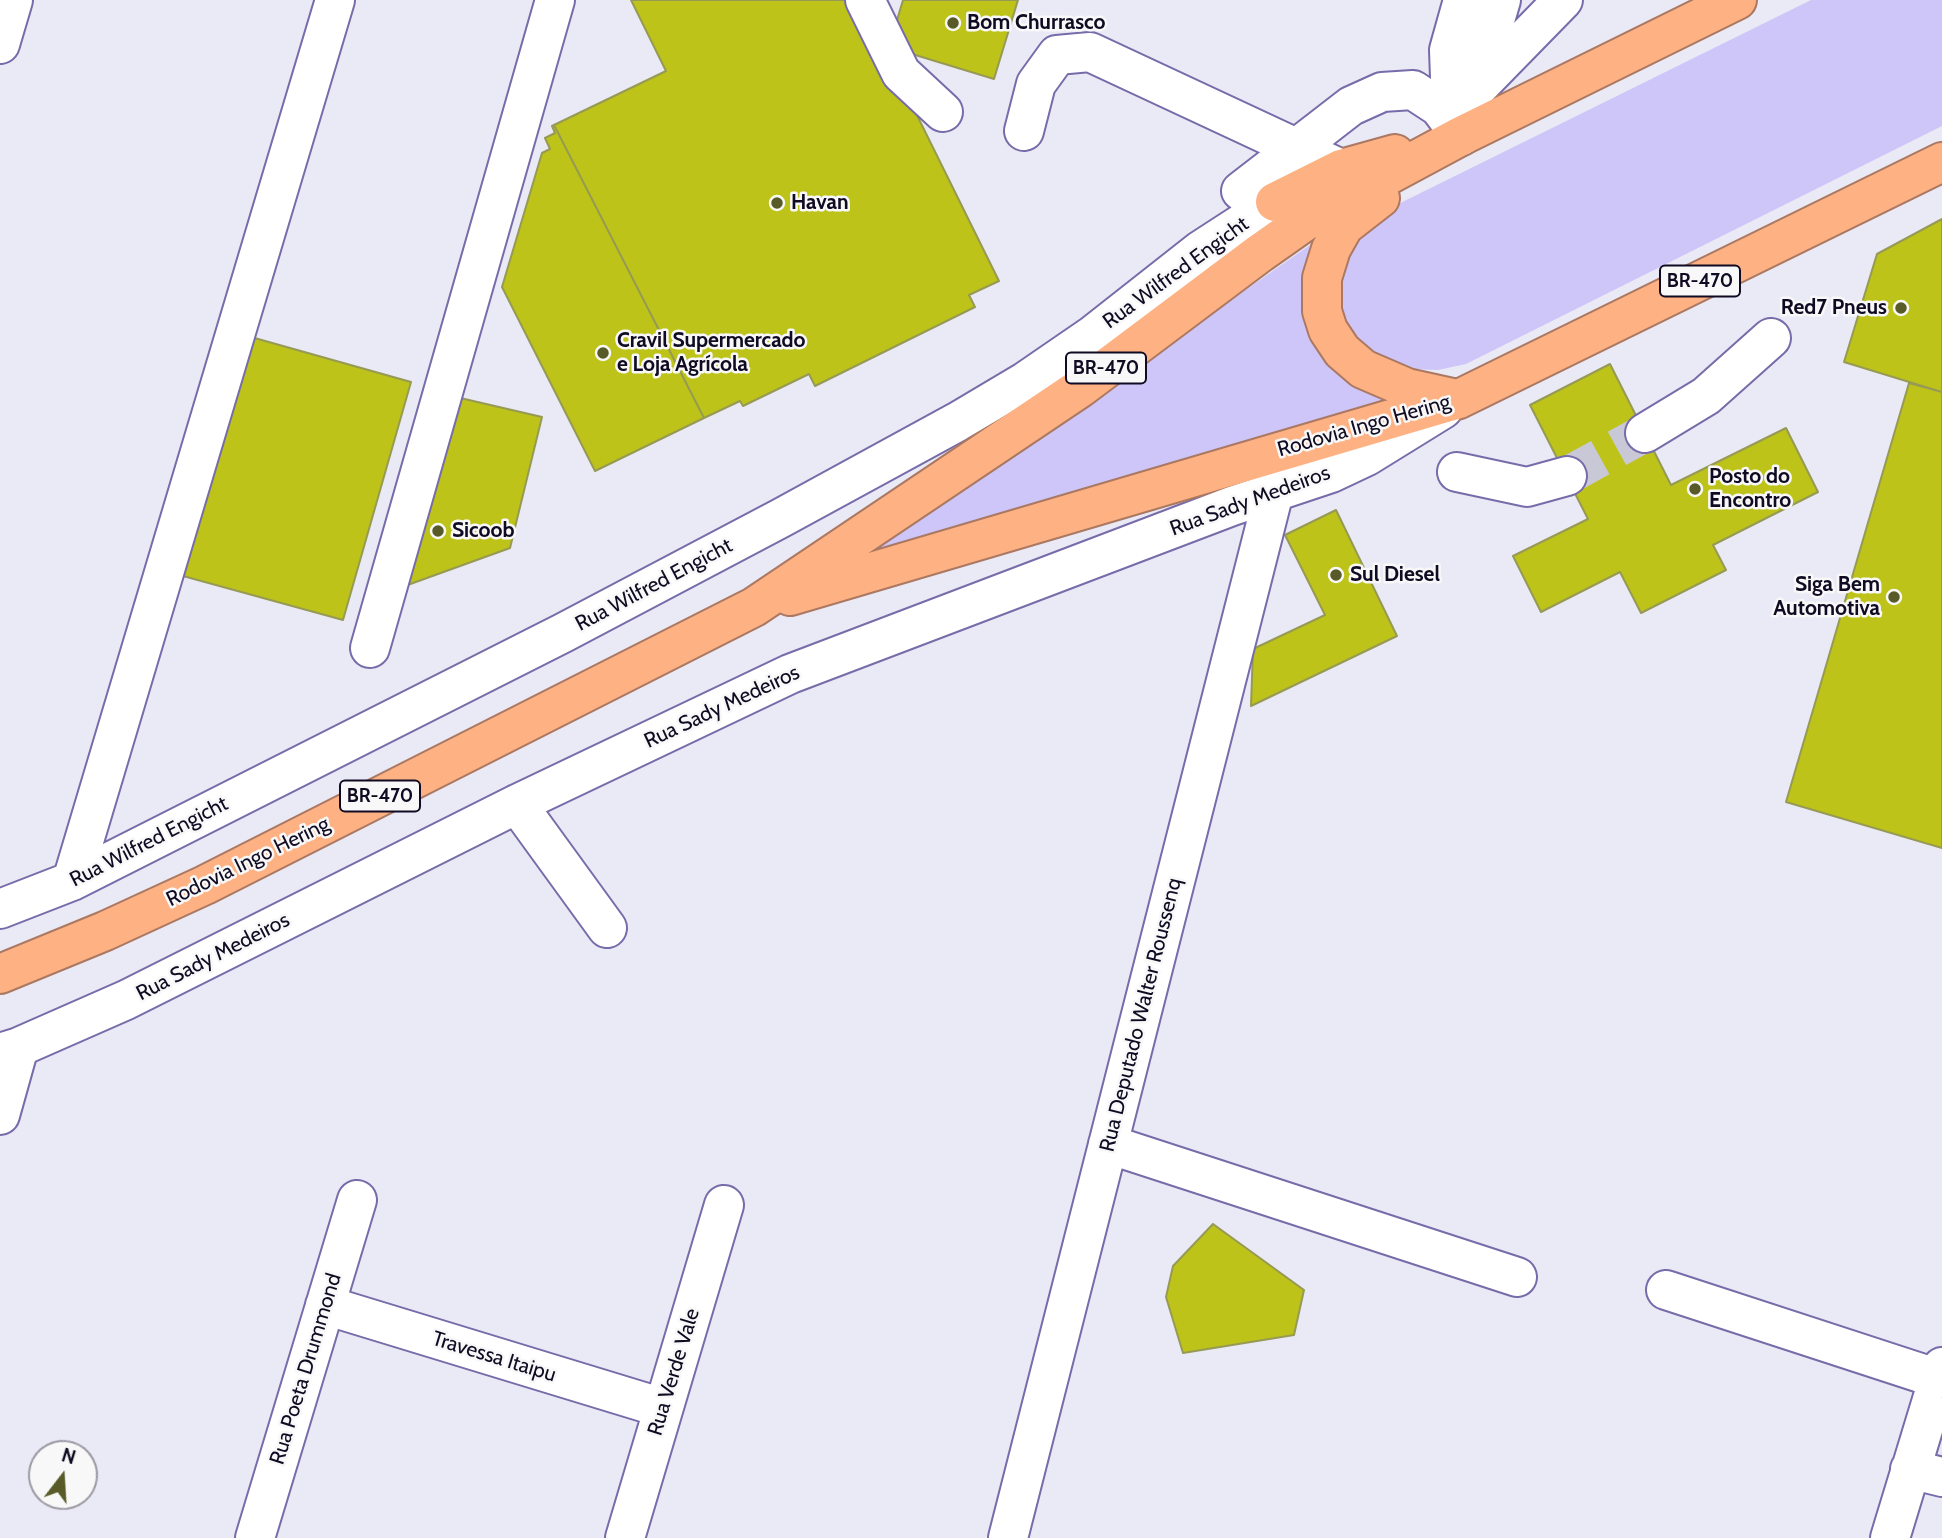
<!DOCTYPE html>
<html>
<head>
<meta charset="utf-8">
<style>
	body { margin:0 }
	#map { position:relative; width:1942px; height:1538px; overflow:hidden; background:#eae9f6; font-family:Cabin,sans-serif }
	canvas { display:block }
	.north { position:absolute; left:28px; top:1440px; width:70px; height:70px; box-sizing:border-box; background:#f8f8f8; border:2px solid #9b99a2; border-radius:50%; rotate:17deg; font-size:19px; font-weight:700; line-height:28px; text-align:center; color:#100b22 }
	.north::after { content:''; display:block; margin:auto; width:24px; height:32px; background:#585b28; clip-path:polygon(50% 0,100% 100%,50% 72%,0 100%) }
</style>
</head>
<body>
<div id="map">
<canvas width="1942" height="1538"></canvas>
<div class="north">N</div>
</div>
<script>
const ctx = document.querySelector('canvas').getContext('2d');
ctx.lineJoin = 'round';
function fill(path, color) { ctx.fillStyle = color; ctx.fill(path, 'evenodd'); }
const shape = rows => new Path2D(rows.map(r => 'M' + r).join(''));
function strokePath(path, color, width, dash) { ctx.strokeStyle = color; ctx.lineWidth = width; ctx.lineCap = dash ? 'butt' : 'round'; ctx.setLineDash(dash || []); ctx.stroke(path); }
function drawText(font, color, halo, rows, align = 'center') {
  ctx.font = font + ' Cabin,sans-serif'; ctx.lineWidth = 5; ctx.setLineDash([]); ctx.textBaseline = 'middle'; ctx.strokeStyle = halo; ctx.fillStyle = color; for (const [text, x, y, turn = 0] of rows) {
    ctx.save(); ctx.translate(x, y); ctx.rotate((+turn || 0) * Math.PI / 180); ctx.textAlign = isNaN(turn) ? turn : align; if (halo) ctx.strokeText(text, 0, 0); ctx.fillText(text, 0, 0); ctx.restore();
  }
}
fill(shape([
	[1811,0,1942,0,1942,126,1466,364,1438,370,1410,369,1370,351,1351,333,1340,307,1339,269,1368,219],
	[1310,245,1302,287,1302,315,1309,339,1324,361,1344,376,1391,399,859,560]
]), '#cec6f8');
const building = shape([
	[631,0,860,0,999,281,969,295,975,307,815,386,809,374,743,406,740,401,704,418,554,125,666,71,631,0],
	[903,0,1018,0,994,79,889,47,903,0],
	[554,125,704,418,595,471,502,287,542,153,550,149,545,138,555,133,552,126,554,125],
	[1942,219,1942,392,1844,362,1877,254,1942,219],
	[251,337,411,382,343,620,183,576,251,337],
	[1610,364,1671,485,1786,428,1818,492,1713,545,1726,570,1641,613,1620,572,1541,612,1513,556,1588,519,1530,405,1610,364],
	[1909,383,1942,392,1942,848,1786,802,1909,383],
	[456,397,542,417,510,548,402,587,456,397],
	[1336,510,1397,636,1251,706,1253,649,1325,615,1285,535,1336,510],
	[1213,1224,1304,1290,1294,1335,1183,1353,1166,1297,1173,1266,1213,1224]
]);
fill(building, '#bdc318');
strokePath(building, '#969a54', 2);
strokePath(shape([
	[1567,476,1645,433]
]), '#c9c8d6', 38, [38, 19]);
const minor = shape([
	[865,0,901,73,943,112],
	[1463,0,1449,50,1450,78,1467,114],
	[0,44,13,0],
	[1478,87,1563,0],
	[1024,131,1036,84,1057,55,1090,52,1341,169],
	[1461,136,1501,0],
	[1241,191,1351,106,1382,92,1413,90,1439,107,1461,136],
	[1645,433,1706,396,1771,338],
	[1457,472,1527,487,1567,476],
	[370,648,555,0],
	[517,804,607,928],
	[72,881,335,0],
	[0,909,72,881,563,633,781,518,957,422,1026,381,1093,335,1201,250,1275,202],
	[0,1053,19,1047,126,1000,517,804,790,674,1232,506,1331,473,1367,456,1443,409],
	[0,1115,19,1047],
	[1108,1144,1517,1277],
	[1666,1290,1939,1379],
	[325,1305,663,1408],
	[1910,1469,1942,1477],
	[255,1538,357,1200],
	[625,1538,724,1205],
	[1008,1538,1274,492],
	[1890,1538,1942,1367]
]);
const highway = shape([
	[1380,198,1344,226,1331,249,1322,278,1322,311,1328,330,1342,351,1363,369,1407,388,1457,399],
	[1275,202,1341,169,1395,154],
	[790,596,1459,399,1942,162],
	[0,974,105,931,205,885,754,607,1080,388,1260,253,1314,215,1461,136,1737,0]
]);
strokePath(minor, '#776ca9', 42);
strokePath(highway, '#ab7862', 42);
strokePath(minor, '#fff', 38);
strokePath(highway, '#feb284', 38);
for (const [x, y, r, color] of [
	[953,23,7,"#585b28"],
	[777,203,7,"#585b28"],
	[1901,308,7,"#585b28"],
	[603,353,7,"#585b28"],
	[1695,489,7,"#585b28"],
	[438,531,7,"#585b28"],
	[1336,575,7,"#585b28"],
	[1894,597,7,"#585b28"]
]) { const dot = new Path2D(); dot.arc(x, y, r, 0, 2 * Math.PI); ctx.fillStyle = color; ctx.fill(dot); strokePath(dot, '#f8f8f8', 2.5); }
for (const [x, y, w] of [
	[1700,281,80],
	[1106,368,80],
	[380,796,80]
]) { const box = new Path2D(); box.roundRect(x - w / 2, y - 15.5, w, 31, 5); ctx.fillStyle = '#f8f8f8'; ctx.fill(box); strokePath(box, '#100b22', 2); }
drawText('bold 19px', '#100b22', null, [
	["BR-470",1700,281],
	["BR-470",1106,368],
	["BR-470",380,796]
]);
drawText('bold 21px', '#100b22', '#f8f8f8', [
	["Bom Churrasco",967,23],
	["Havan",791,203],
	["Red7 Pneus",1887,308,"right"],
	["Cravil Supermercado",617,341],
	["e Loja Agrícola",617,365],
	["Posto do",1709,477],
	["Encontro",1709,501],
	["Sicoob",452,531],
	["Sul Diesel",1350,575],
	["Siga Bem",1880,585,"right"],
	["Automotiva",1880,609,"right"]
], 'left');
drawText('21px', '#100b22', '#f8f8f8', [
	["Rua Wilfred Engicht",1176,273,-36],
	["Rodovia Ingo Hering",1364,426,-16],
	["Rua Sady Medeiros",1250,501,-20],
	["Rua Wilfred Engicht",654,585,-28],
	["Rua Sady Medeiros",722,707,-25],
	["Rua Wilfred Engicht",149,842,-27],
	["Rodovia Ingo Hering",248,862,-26],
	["Rua Sady Medeiros",213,957,-27],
	["Rua Deputado Walter Roussenq",1141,1015,-76],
	["Travessa Itaipu",494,1357,17],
	["Rua Poeta Drummond",306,1369,-73],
	["Rua Verde Vale",674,1372,-73]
]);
</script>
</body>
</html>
